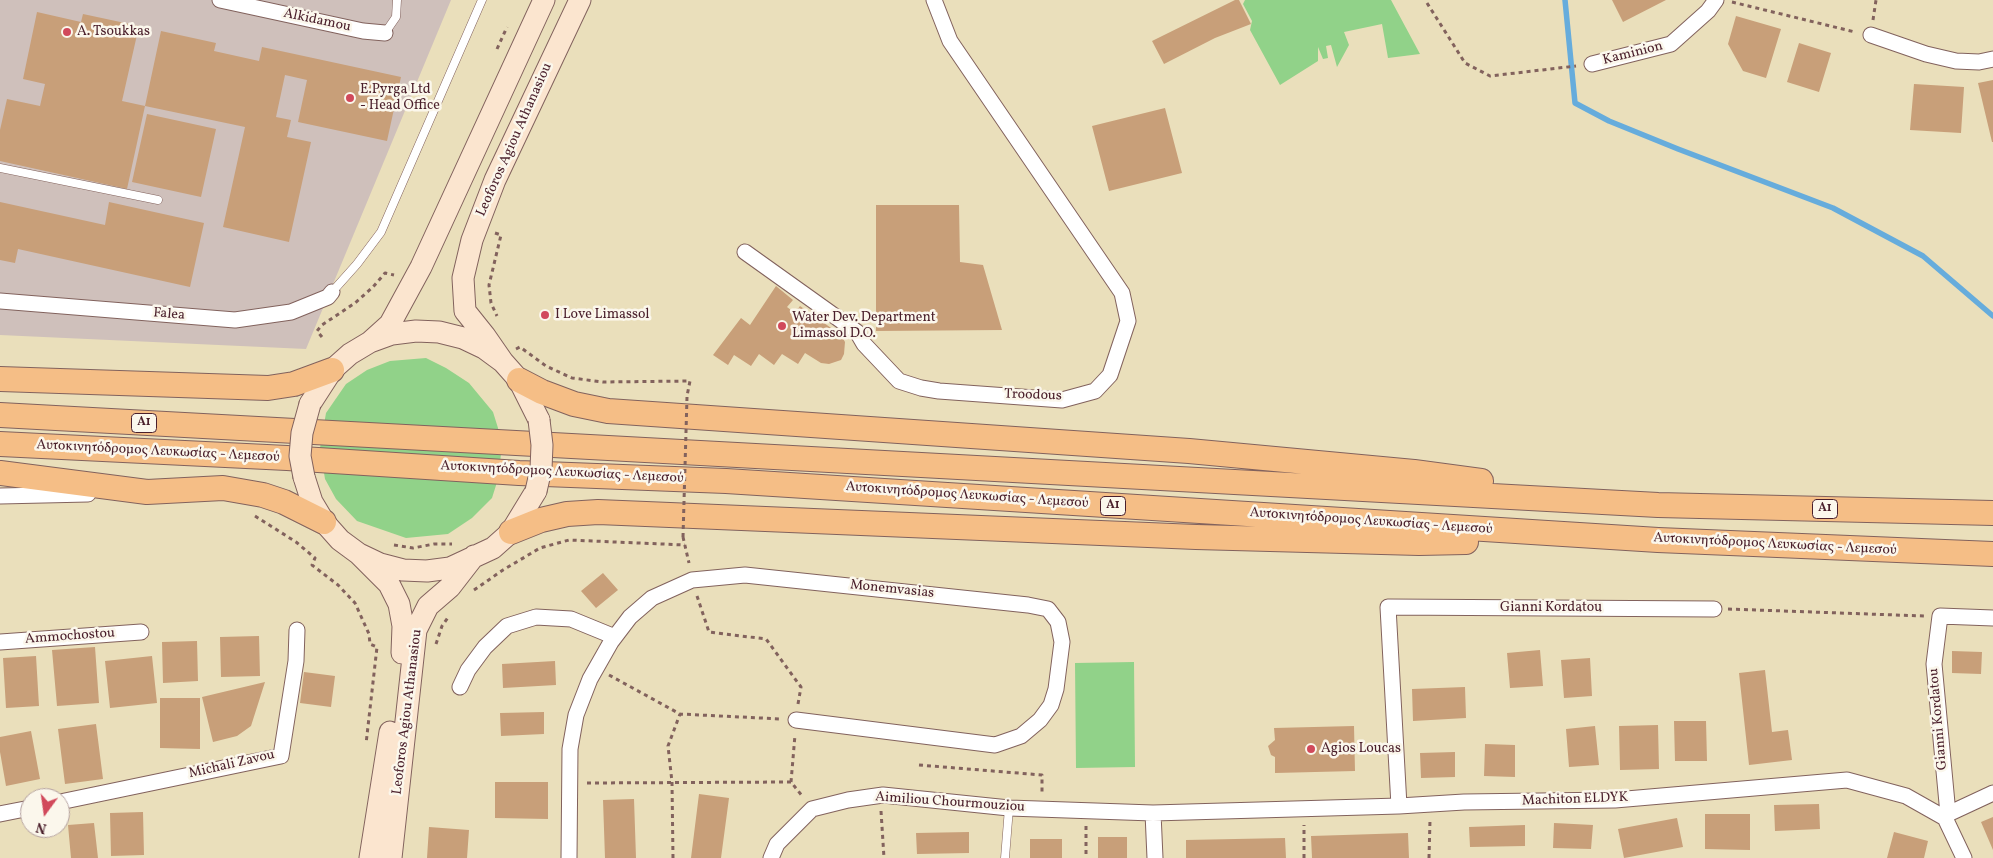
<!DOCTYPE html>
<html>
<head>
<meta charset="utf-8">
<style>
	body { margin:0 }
	#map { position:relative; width:1993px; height:858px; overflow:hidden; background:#eadfbb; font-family:Vollkorn,serif }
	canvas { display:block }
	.north { position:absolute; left:20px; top:788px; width:50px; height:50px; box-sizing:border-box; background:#fbf7ec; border:1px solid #b4a19f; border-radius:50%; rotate:194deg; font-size:14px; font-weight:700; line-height:20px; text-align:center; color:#4a1f2b }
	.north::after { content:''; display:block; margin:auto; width:18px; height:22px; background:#d1495b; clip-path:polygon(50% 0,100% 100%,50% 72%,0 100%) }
</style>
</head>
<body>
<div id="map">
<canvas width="1993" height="858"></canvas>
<div class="north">N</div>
</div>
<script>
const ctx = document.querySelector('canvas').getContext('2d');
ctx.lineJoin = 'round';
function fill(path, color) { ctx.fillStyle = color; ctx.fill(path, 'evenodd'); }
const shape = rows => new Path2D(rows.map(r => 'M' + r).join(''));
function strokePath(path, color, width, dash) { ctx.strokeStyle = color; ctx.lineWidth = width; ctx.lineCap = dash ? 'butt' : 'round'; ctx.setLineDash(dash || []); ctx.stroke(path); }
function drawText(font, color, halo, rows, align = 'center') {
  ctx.font = font + ' Vollkorn,serif'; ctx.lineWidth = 5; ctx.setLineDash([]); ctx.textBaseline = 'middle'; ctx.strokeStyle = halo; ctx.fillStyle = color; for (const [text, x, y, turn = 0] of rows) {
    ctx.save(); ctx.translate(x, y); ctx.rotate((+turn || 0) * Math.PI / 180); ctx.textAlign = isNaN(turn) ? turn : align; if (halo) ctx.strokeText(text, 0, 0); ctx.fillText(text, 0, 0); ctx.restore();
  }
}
fill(shape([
	[0,0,451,0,306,349,0,335]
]), '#cfc0bb');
fill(shape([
	[1245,0,1391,0,1420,54,1388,58,1382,24,1344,32,1349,45,1337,67,1331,45,1326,46,1328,58,1323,59,1318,47,1318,61,1280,85,1250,30,1252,21,1243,4],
	[426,358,446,368,469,383,493,412,498,428,501,454,498,479,492,498,472,518,448,534,406,538,357,521,336,499,325,479,320,448,326,413,346,384,367,370,390,361],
	[1134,662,1135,767,1076,768,1075,663]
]), '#91d289');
strokePath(shape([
	[1565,0,1575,103,1609,121,1678,149,1833,208,1923,256,1993,316]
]), '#66acdc', 5.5);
fill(shape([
	[1235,0,1239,0,1251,24,1215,38,1164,64,1152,41],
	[1612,0,1666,0,1623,22],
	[37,12,81,22,83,14,139,26,122,101,145,106,161,31,216,43,214,51,259,61,262,47,401,77,387,141,298,122,307,80,285,75,276,117,291,120,287,137,311,142,289,242,223,227,245,127,145,106,127,189,0,161,0,130,7,99,40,106,45,84,23,79],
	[1736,16,1781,29,1766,78,1743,71,1728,44],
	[1799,43,1831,53,1819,92,1787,82],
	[1993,80,1993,142,1992,142,1978,83],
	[1914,84,1964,87,1961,133,1910,130],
	[1165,108,1182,173,1109,191,1092,126],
	[147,114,216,129,201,197,132,182],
	[0,202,105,225,109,202,204,223,190,287,18,249,15,263,0,260],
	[876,205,959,205,960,262,983,265,1002,330,876,331],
	[776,286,793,300,787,307,795,313,800,306,841,335,845,342,844,354,841,360,829,364,821,363,805,353,798,364,782,354,774,365,759,354,751,366,734,355,728,365,713,355,741,318,750,325],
	[603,573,618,590,596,608,581,591],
	[259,636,260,676,221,677,220,637],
	[197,641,198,681,163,683,162,642],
	[95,647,99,703,57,706,52,650],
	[1540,650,1543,686,1510,688,1507,653],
	[1952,651,1982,652,1981,674,1952,673],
	[36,656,39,706,6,708,3,658],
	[152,656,157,703,110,708,105,661],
	[1590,658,1592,696,1564,698,1561,660],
	[555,661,556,685,503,688,502,664],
	[1765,670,1772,732,1788,730,1792,760,1749,765,1739,673],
	[304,672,335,676,331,707,300,703],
	[265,682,251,726,237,736,213,742,202,697],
	[1465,687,1466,718,1413,721,1412,689],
	[160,698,200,698,200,749,160,748],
	[544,712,544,734,501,736,500,713],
	[1674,721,1706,721,1707,761,1675,761],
	[96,724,103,779,65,784,58,729],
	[1658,725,1659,769,1620,770,1619,726],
	[1354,726,1355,771,1275,773,1275,757,1271,755,1268,746,1275,740,1274,728],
	[1595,726,1599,765,1569,767,1566,729],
	[31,731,40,779,6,786,0,752,0,737],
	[1485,744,1515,745,1515,777,1484,776],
	[1455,752,1455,777,1421,778,1420,753],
	[495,782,548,782,548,819,495,818],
	[699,794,729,798,721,858,691,858],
	[634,799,636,858,605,858,603,800],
	[1819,804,1820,829,1775,831,1774,805],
	[143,812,144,855,111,856,110,813],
	[1705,814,1750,814,1750,850,1705,849],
	[1993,817,1993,850,1981,822],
	[1677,818,1683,847,1624,858,1618,829],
	[94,823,98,858,71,858,68,825],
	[1554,823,1593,825,1591,849,1553,848],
	[1525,825,1525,846,1470,847,1469,827],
	[429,827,469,830,467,858,427,858],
	[969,832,969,853,917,854,916,833],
	[1894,832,1928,841,1924,858,1887,858],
	[1408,833,1409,858,1312,858,1311,836],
	[1098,837,1127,837,1127,858,1098,858],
	[1285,838,1286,858,1186,858,1186,840],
	[1030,839,1062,839,1062,858,1030,858]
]), '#c89f79');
const service = shape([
	[385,33,396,17,397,0],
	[0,168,158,200],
	[332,292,357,264,381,232,482,0],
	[1005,858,1009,808]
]);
const minor = shape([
	[220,0,363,31,385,33],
	[1871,35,1926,54,1956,61,1979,62,1993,59],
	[1592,64,1671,44,1708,11,1716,0],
	[745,252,857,332,864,344,899,381,921,388,939,391,1062,400,1095,391,1110,375,1128,321,1122,293,950,41,934,0],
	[0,301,235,320,291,312,328,297,332,292],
	[0,496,88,494],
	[0,642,141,632],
	[460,687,468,670,485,647,507,626,536,617,571,619,615,637],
	[60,802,281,756,296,661,297,630],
	[1399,806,1388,607,1714,609],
	[1153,813,1155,858],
	[0,814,30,808],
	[1948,814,1934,664,1940,616,1993,618],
	[1945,818,1948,814,1993,793],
	[569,858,570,749,576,715,590,679,611,642,630,617,652,598,692,580,745,575,1028,605,1048,609,1058,622,1062,642,1056,689,1051,705,1040,720,1021,736,995,745,796,720],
	[771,858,777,844,812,809,848,800,883,795,1009,808,1153,813,1399,806,1464,802,1615,800,1847,780,1906,796,1945,818,1964,858]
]);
const secondary = shape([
	[370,342,390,324,421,267,544,0],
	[503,362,485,336,465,311,463,278,472,240,495,180,580,0],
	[310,404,332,370,350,354,370,342,392,334,416,331,439,332,463,338,484,348,503,362,519,380,539,420],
	[304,477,312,502,324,522,340,540,359,554,380,564,403,570,427,571,450,568,493,548,511,532,536,491],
	[359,554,389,584,399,604,403,626,402,653],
	[370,858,390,732],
	[391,858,416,630,428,606,450,587,474,556]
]);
const trunk = shape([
	[0,379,268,388,294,384,332,370],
	[519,380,542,392,574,404,608,411,1189,451,1414,472,1481,481],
	[0,415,1658,505,1993,513],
	[0,444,287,458,519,473,726,481,1658,540,1993,554],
	[0,473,147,492,223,488,263,495,284,502,324,522],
	[511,532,541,520,567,514,598,512,1196,537,1419,543,1466,542]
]);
strokePath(service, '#82625d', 9);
strokePath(minor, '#82625d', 17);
strokePath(secondary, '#82625d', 23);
strokePath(trunk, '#82625d', 26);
strokePath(shape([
	[1732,2,1855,32],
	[1427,3,1465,63,1490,76,1576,66],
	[1873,20,1876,0],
	[497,49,507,27],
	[495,233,501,235,489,285,491,303,497,316],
	[322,337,317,331,322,325,355,303,373,287,385,273,394,275],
	[516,349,520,347,546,366,572,378,603,382,690,381,687,396],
	[255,516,296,542,315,558,312,565,338,585,355,603,369,634,370,644,377,647,366,744],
	[683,537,689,563],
	[394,545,413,548,434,544,452,544],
	[474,590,503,570,540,548,569,540,685,545],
	[697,596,709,632,766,639,801,687,798,704],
	[1728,609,1924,616],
	[436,644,442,626,449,616],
	[609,675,680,714,781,719],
	[919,765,1042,775,1042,793],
	[791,782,795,735],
	[587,783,791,782,803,797],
	[881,811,884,858],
	[1086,826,1086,858],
	[673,858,672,782,668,746,680,714],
	[1304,858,1304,825],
	[1429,858,1430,820]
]), '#82625d', 3, [4, 4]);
strokePath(service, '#fff', 8);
strokePath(minor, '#fff', 15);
strokePath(secondary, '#fbe5cf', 21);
strokePath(trunk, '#f5be86', 24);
const secondaryBridge = shape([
	[304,477,300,456,302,433,310,404],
	[536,491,541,469,542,445,539,420]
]);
strokePath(secondaryBridge, '#82625d', 23, []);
strokePath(shape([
	[683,537,687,397]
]), '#82625d', 3, [4, 4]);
strokePath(secondaryBridge, '#fbe5cf', 21);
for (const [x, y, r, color] of [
	[67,32,5,"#d1495b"],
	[350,98,5,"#d1495b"],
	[545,315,5,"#d1495b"],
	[782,326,5,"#d1495b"],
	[1311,749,5,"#d1495b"]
]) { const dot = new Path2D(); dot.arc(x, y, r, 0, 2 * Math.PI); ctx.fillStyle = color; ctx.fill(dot); strokePath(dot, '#fbf7ec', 2); }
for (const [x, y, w] of [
	[144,423,25],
	[1113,506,25],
	[1825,509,25]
]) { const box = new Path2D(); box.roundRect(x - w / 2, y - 9.5, w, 19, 4); ctx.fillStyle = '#fbf7ec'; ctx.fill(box); strokePath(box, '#4a1f2b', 1); }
drawText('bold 12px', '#4a1f2b', null, [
	["A1",144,423],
	["A1",1113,506],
	["A1",1825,509]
]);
drawText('14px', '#4a1f2b', '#fbf7ec', [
	["Alkidamou",317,21,12],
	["Kaminion",1633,54,-14],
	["Leoforos Agiou Athanasiou",515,140,-66],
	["Falea",169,315,5],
	["Troodous",1033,396,2],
	["Αυτοκινητόδρομος Λευκωσίας - Λεμεσού",158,452,3],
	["Αυτοκινητόδρομος Λευκωσίας - Λεμεσού",562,473,3],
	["Αυτοκινητόδρομος Λευκωσίας - Λεμεσού",967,496,4],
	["Αυτοκινητόδρομος Λευκωσίας - Λεμεσού",1371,522,4],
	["Αυτοκινητόδρομος Λευκωσίας - Λεμεσού",1775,545,3],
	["Monemvasias",892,590,6],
	["Gianni Kordatou",1551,608],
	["Ammochostou",70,637,-4],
	["Leoforos Agiou Athanasiou",408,712,-83],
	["Gianni Kordatou",1939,719,-95],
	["Michali Zavou",232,765,-13],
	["Machiton ELDYK",1575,800,-2],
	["Aimiliou Chourmouziou",950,803,4]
]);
drawText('14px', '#4a1f2b', '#fbf7ec', [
	["A. Tsoukkas",77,32],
	["E.Pyrga Ltd",360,90],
	["- Head Office",360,106],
	["I Love Limassol",555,315],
	["Water Dev. Department",792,318],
	["Limassol D.O.",792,334],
	["Agios Loucas",1321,749]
], 'left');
</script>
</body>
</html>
